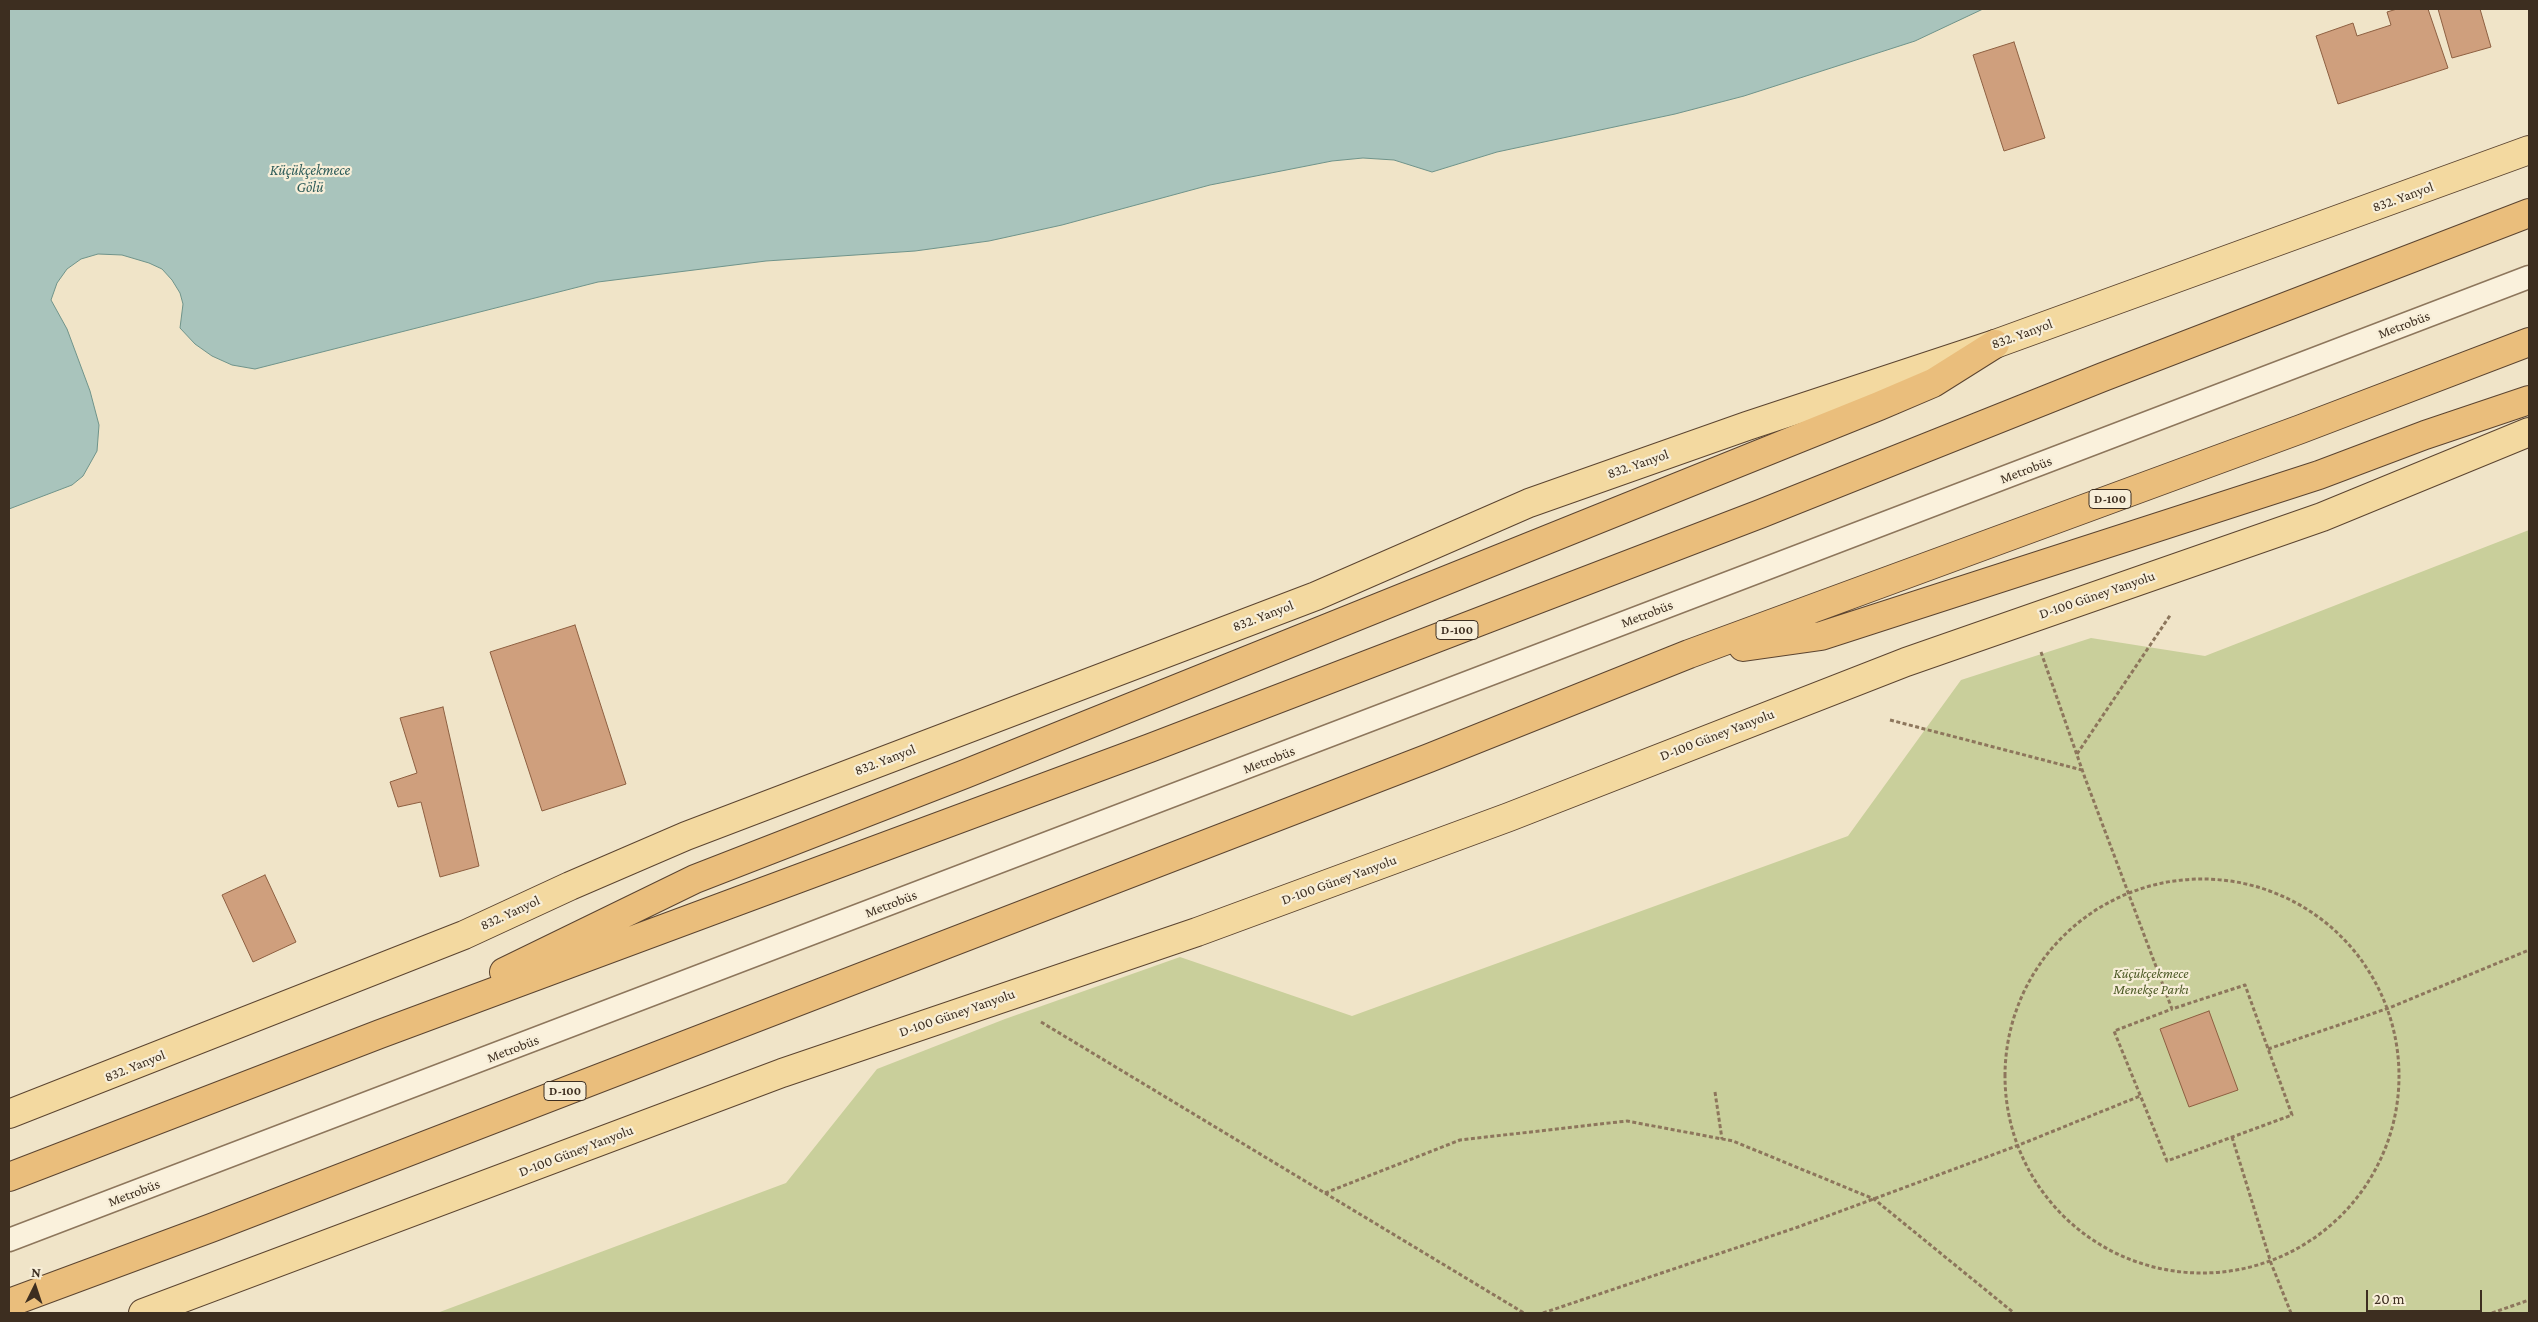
<!DOCTYPE html>
<html>
<head>
<meta charset="utf-8">
<style>
	body { margin:0 }
	#map { position:relative; width:2538px; height:1322px; overflow:hidden; background:#f0e4c8; font-family:"Crimson Pro",serif }
	canvas { display:block }
	.frame { position:absolute; inset:0; border:10px solid #3d2e20; pointer-events:none }
	.north { position:absolute; left:10px; top:1262px; width:50px; height:50px; -webkit-text-stroke:4px #f7eed8; paint-order:stroke; rotate:4deg; font-size:14px; font-weight:700; line-height:20px; text-align:center; color:#3d2e20 }
	.north::after { content:''; display:block; margin:auto; width:18px; height:22px; background:#3d2e20; clip-path:polygon(50% 0,100% 100%,50% 72%,0 100%) }
	.scale { position:absolute; left:2366px; top:1290px; width:116px; height:22px; box-sizing:border-box; border:2px solid #3d2e20; border-top:0; padding-left:6px; font-size:15px; line-height:18px; white-space:nowrap; color:#3d2e20; -webkit-text-stroke:4px #f7eed8; paint-order:stroke }
</style>
</head>
<body>
<div id="map">
<canvas width="2538" height="1322"></canvas>
<div class="frame"></div>
<div class="north">N</div>
<div class="scale">20 m</div>
</div>
<script>
const ctx = document.querySelector('canvas').getContext('2d');
ctx.lineJoin = 'round';
function fill(path, color) { ctx.fillStyle = color; ctx.fill(path, 'evenodd'); }
const shape = rows => new Path2D(rows.map(r => 'M' + r).join(''));
function strokePath(path, color, width, dash) { ctx.strokeStyle = color; ctx.lineWidth = width; ctx.lineCap = dash ? 'butt' : 'round'; ctx.setLineDash(dash || []); ctx.stroke(path); }
function drawText(font, color, halo, rows, align = 'center') {
  ctx.font = font + ' "Crimson Pro",serif'; ctx.lineWidth = 4.5; ctx.setLineDash([]); ctx.textBaseline = 'middle'; ctx.strokeStyle = halo; ctx.fillStyle = color; for (const [text, x, y, turn = 0] of rows) {
    ctx.save(); ctx.translate(x, y); ctx.rotate((+turn || 0) * Math.PI / 180); ctx.textAlign = isNaN(turn) ? turn : align; if (halo) ctx.strokeText(text, 0, 0); ctx.fillText(text, 0, 0); ctx.restore();
  }
}
fill(shape([
	[2529,530,2529,1313,437,1313,786,1183,877,1069,1005,1019,1180,957,1352,1016,1848,836,1961,680,2091,638,2205,656]
]), '#c9cf9b');
const water = shape([
	[9,9,1983,9,1915,41,1744,96,1675,114,1497,152,1432,172,1394,160,1363,158,1332,161,1210,185,1062,225,989,241,915,251,766,261,598,282,255,369,232,365,212,356,195,344,180,328,183,304,180,293,172,280,162,269,149,263,122,255,98,254,81,259,67,269,57,283,51,300,67,329,90,391,99,425,97,451,83,476,72,485,9,509,9,9]
]);
fill(water, '#a9c4bc');
strokePath(water, '#6f938a', 1);
const building = shape([
	[2397,9,2428,9,2448,68,2338,104,2316,36,2353,23,2357,36,2391,25,2387,12,2397,9],
	[2438,9,2480,9,2491,47,2452,58,2438,9],
	[2014,42,2045,138,2004,151,1973,55,2014,42],
	[575,625,626,784,542,811,490,652,575,625],
	[443,707,479,866,440,877,421,802,398,807,390,782,417,773,400,718,443,707],
	[265,875,296,942,253,962,222,895,265,875],
	[2209,1011,2238,1090,2189,1107,2160,1029,2209,1011]
]);
fill(building, '#cf9f7d');
strokePath(building, '#8d5f41', 1);
const service = shape([
	[9,1240,2529,277]
]);
const primary = shape([
	[9,1114,464,935,570,886,686,836,1316,596,1529,503,1747,426,1995,344,2529,150],
	[143,1313,782,1073,1197,932,1509,817,1906,662,2322,517,2529,432]
]);
const trunk = shape([
	[1743,647,1821,636,2319,475,2425,435,2529,400],
	[504,972,695,879,965,774,1879,406,1933,383,1995,344],
	[9,1177,380,1034,1150,748,1760,514,2103,377,2529,213],
	[9,1303,211,1228,1429,758,1689,654,2301,429,2529,342]
]);
strokePath(service, '#8d765c', 25);
strokePath(primary, '#5b4430', 30);
strokePath(trunk, '#5b4430', 30);
strokePath(shape([
	[2041,652,2085,778,2172,1009,2245,985,2292,1115,2167,1161,2114,1031,2172,1009],
	[1890,720,2082,770],
	[2077,754,2171,614],
	'2005 1076a197 197 0 1 1 394 0a197 197 0 1 1-394 0Z',
	[1041,1022,1524,1313],
	[2268,1049,2389,1008,2529,950],
	[1715,1092,1722,1139],
	[2232,1137,2271,1263,2291,1313],
	[1325,1193,1460,1140,1627,1121,1733,1141,1874,1199,2014,1313],
	[1543,1313,1798,1227,2019,1145,2140,1096],
	[2492,1313,2529,1300]
]), '#8d765c', 3, [4, 2.5]);
strokePath(service, '#faf1dc', 22);
strokePath(primary, '#f3d9a0', 28);
strokePath(trunk, '#eabe7c', 28);
for (const [x, y, w] of [
	[2110,499,42],
	[1457,630,42],
	[565,1091,42]
]) { const box = new Path2D(); box.roundRect(x - w / 2, y - 9.5, w, 19, 4); ctx.fillStyle = '#f7eed8'; ctx.fill(box); strokePath(box, '#3d2e20', 1); }
drawText('bold 12px', '#3d2e20', null, [
	["D-100",2110,499],
	["D-100",1457,630],
	["D-100",565,1091]
]);
drawText('14px', '#3d2e20', '#f7eed8', [
	["832. Yanyol",2403,197,-20],
	["Metrobüs",2404,325,-21],
	["832. Yanyol",2022,334,-20],
	["832. Yanyol",1638,464,-19],
	["Metrobüs",2026,470,-21],
	["D-100 Güney Yanyolu",2097,595,-19],
	["Metrobüs",1647,614,-21],
	["832. Yanyol",1263,616,-21],
	["D-100 Güney Yanyolu",1717,735,-21],
	["832. Yanyol",885,760,-21],
	["Metrobüs",1269,760,-21],
	["D-100 Güney Yanyolu",1339,880,-20],
	["Metrobüs",891,904,-21],
	["832. Yanyol",510,913,-25],
	["D-100 Güney Yanyolu",957,1013,-19],
	["Metrobüs",513,1049,-21],
	["832. Yanyol",135,1066,-22],
	["D-100 Güney Yanyolu",576,1151,-21],
	["Metrobüs",134,1193,-21]
]);
drawText('italic 14px', '#4d5a26', '#f7eed8', [
	["Küçükçekmece",2151,974],
	["Menekşe Parkı",2151,990]
]);
drawText('italic 15px', '#2f5d5a', '#f7eed8', [
	["Küçükçekmece",310,170],
	["Gölü",310,187]
]);
</script>
</body>
</html>
